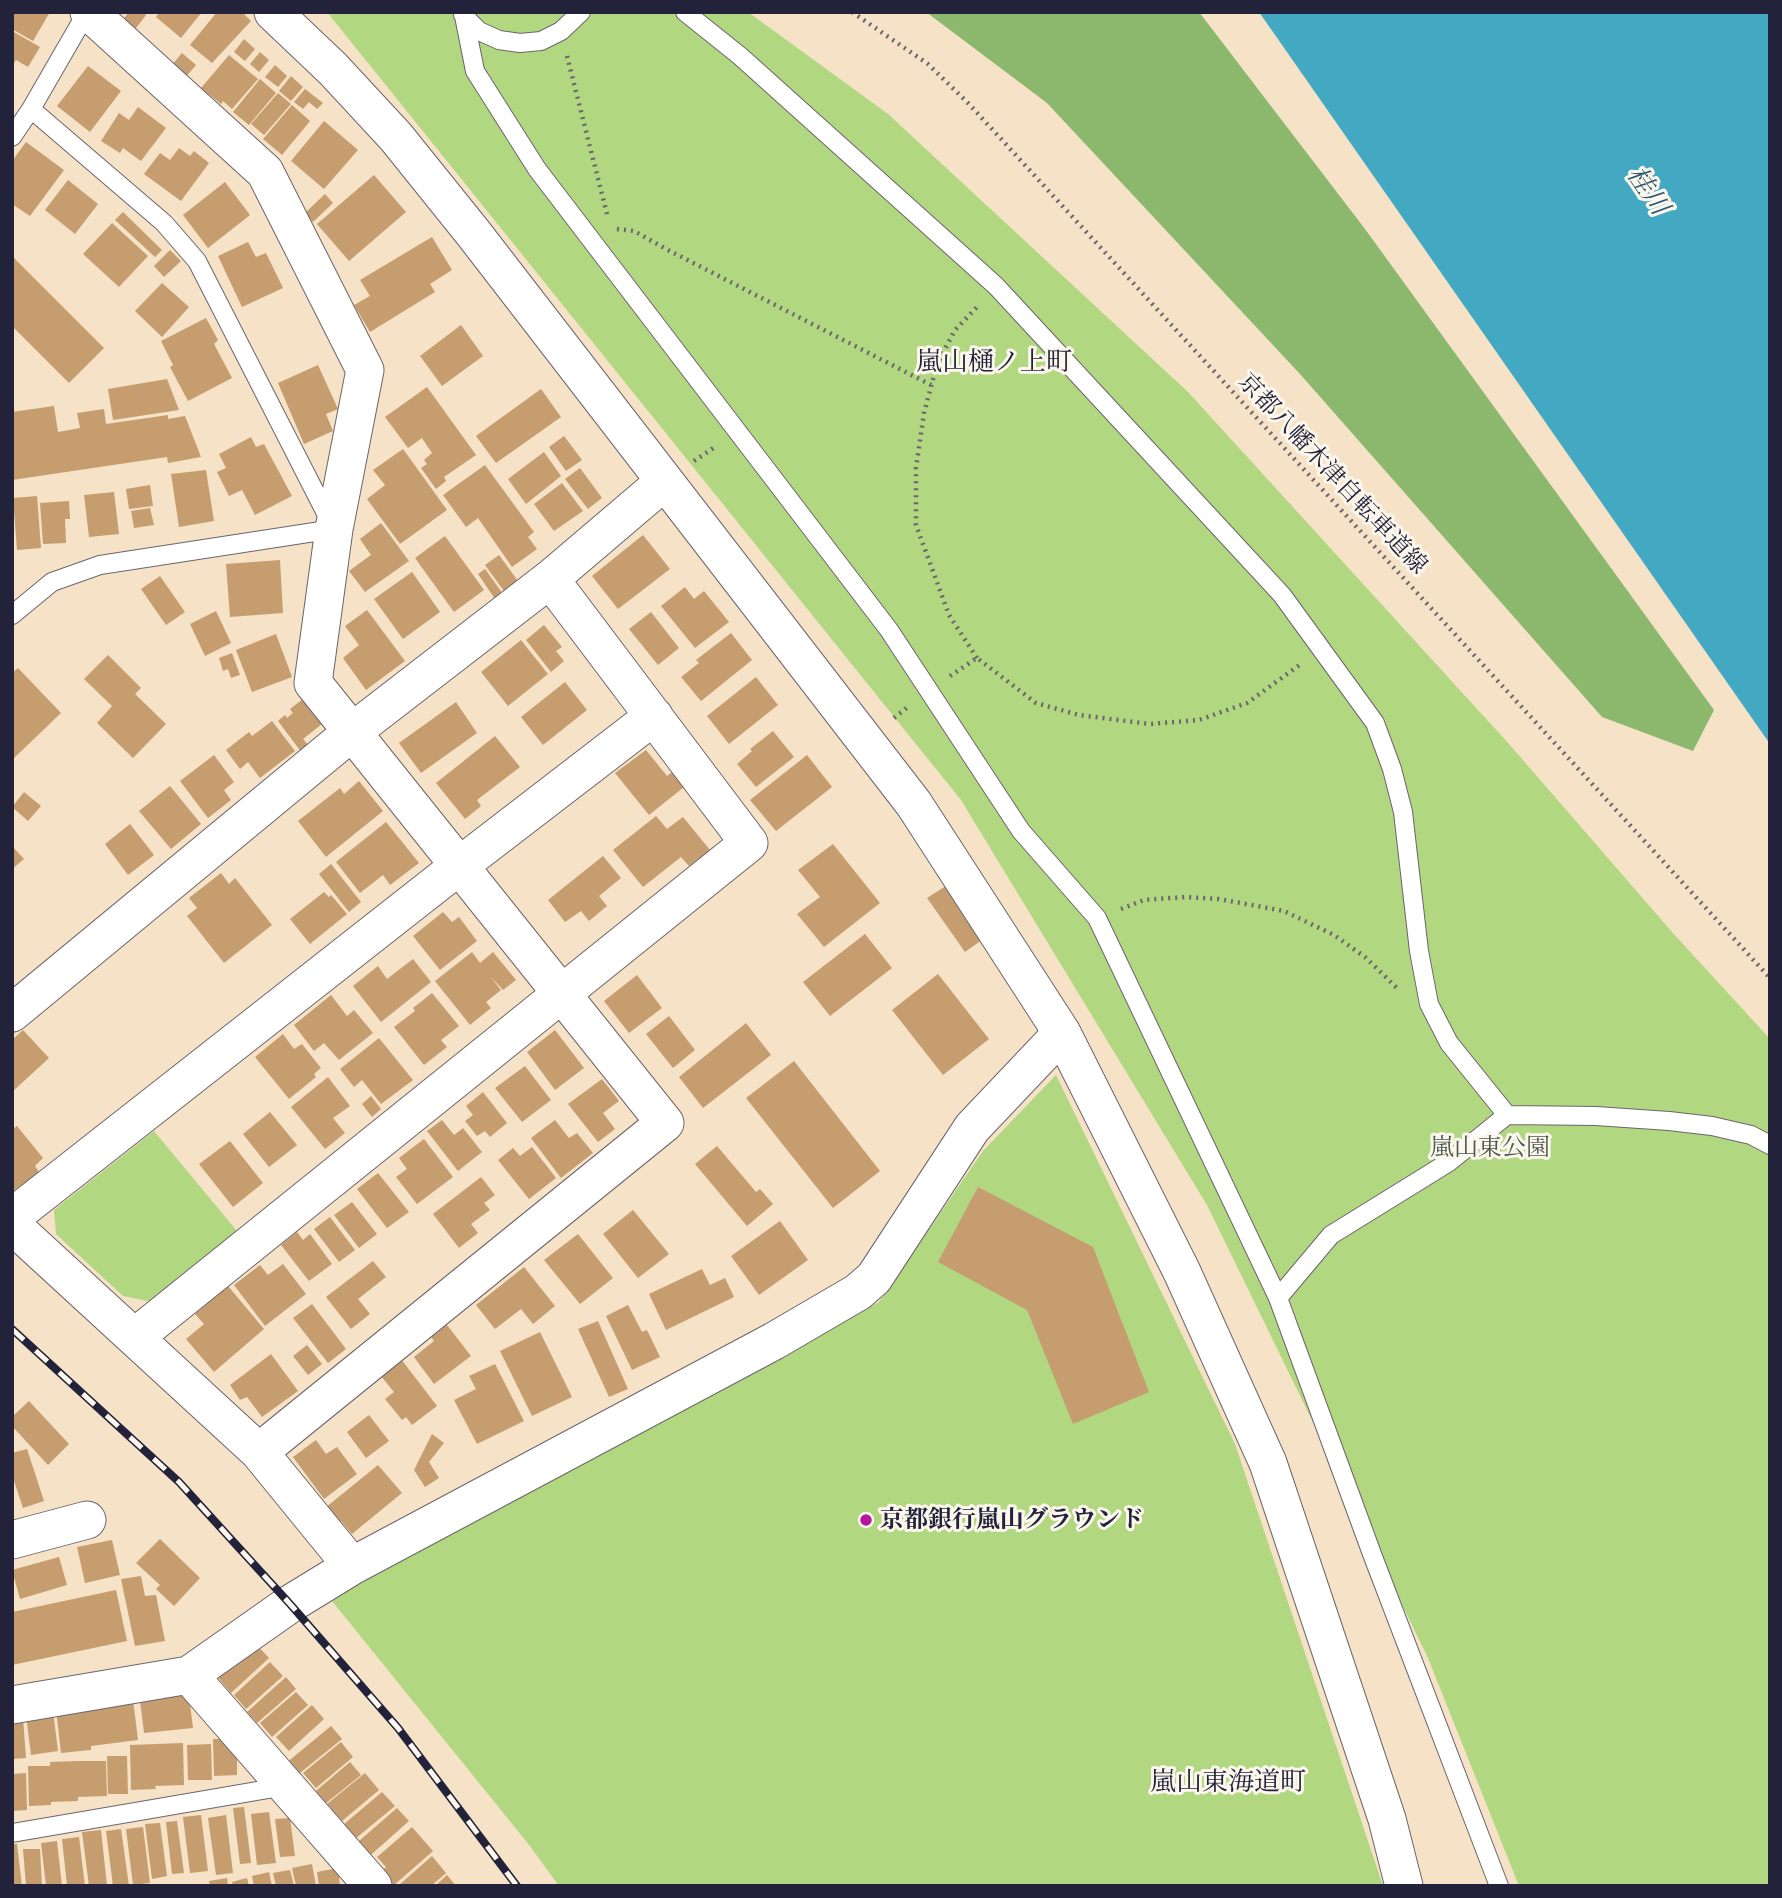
<!DOCTYPE html>
<html>
<head>
<meta charset="utf-8">
<style>
	body { margin:0 }
	#map { position:relative; width:1782px; height:1898px; overflow:hidden; background:#f5e2c7; font-family:"EB Garamond",serif }
	canvas { display:block }
	.frame { position:absolute; inset:0; border:14px solid #22223b; pointer-events:none }
</style>
</head>
<body>
<div id="map">
<canvas width="1782" height="1898"></canvas>
<div class="frame"></div>
</div>
<script>
const ctx = document.querySelector('canvas').getContext('2d');
ctx.lineJoin = 'round';
function fill(path, color) { ctx.fillStyle = color; ctx.fill(path, 'evenodd'); }
const shape = rows => new Path2D(rows.map(r => 'M' + r).join(''));
function strokePath(path, color, width, dash) { ctx.strokeStyle = color; ctx.lineWidth = width; ctx.lineCap = dash ? 'butt' : 'round'; ctx.setLineDash(dash || []); ctx.stroke(path); }
function drawText(font, color, halo, rows, align = 'center') {
  ctx.font = font + ' "EB Garamond","Noto Serif JP",serif'; ctx.lineWidth = 6; ctx.setLineDash([]); ctx.textBaseline = 'middle'; ctx.strokeStyle = halo; ctx.fillStyle = color; for (const [text, x, y, turn = 0] of rows) {
    ctx.save(); ctx.translate(x, y); ctx.rotate((+turn || 0) * Math.PI / 180); ctx.textAlign = isNaN(turn) ? turn : align; if (halo) ctx.strokeText(text, 0, 0); ctx.fillText(text, 0, 0); ctx.restore();
  }
}
fill(shape([
	[327,12,748,12,888,114,1188,392,1509,744,1672,932,1770,1039,1770,1886,1519,1886,1428,1658,1207,1205,961,800],
	[1056,1075,1235,1444,1383,1886,559,1886,530,1846,328,1596,644,1430,879,1302,983,1151],
	[154,1131,237,1231,153,1302,123,1296,56,1234,54,1210]
]), '#b1d780');
fill(shape([
	[926,12,1199,12,1365,229,1714,710,1693,751,1602,717,1300,374,1047,103]
]), '#8cb86e');
fill(shape([
	[1259,12,1767,12,1770,18,1770,744]
]), '#43a9c3');
fill(shape([
	[12,12,50,12,33,41,12,29],
	[129,12,143,12,146,15,133,32,121,22],
	[159,12,202,12,181,38,156,17],
	[217,12,242,12,251,21,212,63,190,45],
	[12,31,40,47,28,67,16,60,12,66],
	[244,39,255,49,245,61,234,52],
	[260,52,269,60,259,72,250,64],
	[182,53,196,65,185,78,171,66],
	[229,55,258,79,232,109,223,101,221,104,201,88],
	[275,65,287,76,278,87,265,77],
	[88,66,121,91,90,132,57,106],
	[291,76,303,87,291,101,279,91],
	[260,79,276,93,249,125,233,112],
	[305,89,323,103,317,109,309,102,303,109,294,102],
	[278,93,291,104,264,135,251,124],
	[292,105,310,121,282,155,263,139],
	[138,107,166,128,141,161,123,148,120,153,101,141,119,113,129,120],
	[324,121,358,150,324,189,291,161],
	[26,142,64,170,30,216,12,204,12,161],
	[179,148,190,156,194,151,209,163,181,201,144,174,160,153,170,160],
	[374,175,406,212,349,261,317,224],
	[68,180,98,204,75,234,45,210],
	[225,182,250,215,208,248,183,215],
	[325,194,333,203,313,222,305,213],
	[123,212,162,250,155,257,115,220],
	[112,223,148,256,119,287,83,254],
	[432,237,452,270,430,284,435,292,370,332,354,305,370,296,360,280],
	[248,242,256,257,266,253,283,288,242,307,218,256],
	[170,250,181,261,164,277,154,266],
	[12,256,104,348,69,383,12,326],
	[162,283,189,307,162,337,135,311],
	[206,318,218,340,214,344,232,378,188,401,170,367,173,365,161,341],
	[461,325,483,356,442,386,420,356],
	[318,365,338,409,326,414,333,431,304,444,278,383],
	[167,379,179,410,113,420,108,389],
	[427,387,476,455,444,477,446,481,436,489,421,468,427,464,424,460,432,453,422,438,408,448,385,417],
	[541,389,561,417,496,463,476,436],
	[54,406,58,432,80,428,77,413,104,409,106,424,168,415,168,419,185,416,201,457,168,463,167,457,12,480,12,412],
	[564,436,582,460,566,471,549,447],
	[251,437,256,447,264,444,292,496,255,515,242,490,229,496,217,472,226,468,219,454],
	[403,449,447,510,400,544,367,499,385,485,373,470],
	[544,452,561,476,526,504,508,479],
	[485,465,534,532,528,537,537,549,512,567,478,518,466,527,443,495],
	[580,468,602,498,588,509,565,479],
	[206,470,214,521,179,527,171,474],
	[562,483,583,511,554,531,534,504],
	[150,485,153,506,129,509,126,489],
	[114,492,119,534,89,537,84,495],
	[37,496,41,548,17,550,13,498],
	[69,501,70,519,65,519,66,543,43,544,40,503],
	[150,508,154,525,134,528,131,511],
	[381,523,409,561,365,592,349,571,371,555,360,539],
	[643,535,670,569,618,609,592,576],
	[445,536,484,590,454,612,415,558],
	[499,555,518,581,504,591,485,565],
	[280,560,283,613,230,617,226,564],
	[485,569,503,594,495,599,478,574],
	[412,572,440,612,403,639,374,599],
	[160,576,185,612,166,625,141,589],
	[685,587,694,599,704,591,729,622,695,648,661,606],
	[367,610,405,661,366,690,343,658,359,645,345,626],
	[216,611,231,643,205,656,190,624],
	[651,612,679,648,658,665,629,629],
	[544,625,562,647,556,651,564,661,551,672,526,640],
	[731,633,752,660,701,701,681,677,699,663,696,660],
	[276,634,292,677,252,692,236,650],
	[521,640,548,674,508,706,481,672],
	[232,653,240,675,231,678,228,669,223,671,219,658],
	[108,655,141,688,135,694,166,724,133,758,97,723,112,706,84,679],
	[18,668,61,713,12,760,12,673],
	[756,677,778,705,729,744,707,716],
	[565,682,587,710,543,745,521,717],
	[303,699,322,724,303,739,310,747,302,753,278,721,285,715,287,718,293,713,290,709],
	[456,702,477,733,421,773,399,743],
	[272,721,295,751,260,778,248,762,240,769,226,750,249,732,252,736],
	[773,731,794,757,756,787,737,764,752,751,750,749],
	[495,736,520,767,477,800,481,806,465,819,436,783],
	[646,750,667,776,672,772,684,787,649,815,615,773],
	[214,755,234,782,224,790,231,800,208,818,180,781],
	[807,755,832,787,776,831,750,800],
	[359,781,383,811,326,857,298,821,340,788,344,794],
	[170,786,201,824,171,849,139,811],
	[24,792,41,806,28,821,12,807],
	[656,816,667,829,683,817,710,850,689,866,681,857,643,887,613,850],
	[386,822,419,863,390,885,383,875,360,893,336,862],
	[130,824,154,855,128,875,105,844],
	[833,844,880,903,824,947,797,914,820,897,798,870],
	[12,846,24,859,12,869],
	[603,856,621,878,599,896,607,906,589,921,581,911,565,922,548,900],
	[331,864,361,902,349,912,319,874],
	[221,873,229,884,235,878,272,925,224,963,187,916,197,908,189,898],
	[949,884,986,937,965,952,927,898],
	[324,892,329,897,331,895,347,914,310,944,290,919],
	[443,912,452,922,459,917,477,941,440,970,413,936],
	[865,934,892,968,830,1016,803,982],
	[472,952,480,963,493,952,516,980,503,990,490,976,501,990,486,1002,491,1008,470,1025,435,981],
	[413,959,431,982,381,1022,353,986,378,966,387,979],
	[938,974,989,1039,943,1075,892,1010],
	[637,975,662,1008,629,1033,604,1001],
	[432,993,459,1026,441,1040,447,1047,424,1065,394,1027,415,1011,413,1008],
	[331,995,347,1016,354,1010,373,1033,339,1060,324,1043,314,1051,294,1025],
	[669,1016,695,1050,673,1068,646,1034],
	[746,1023,771,1055,703,1108,679,1077],
	[23,1030,49,1058,12,1092,12,1040],
	[555,1030,584,1068,555,1090,527,1052],
	[283,1034,294,1049,302,1044,321,1068,314,1074,316,1077,289,1099,255,1057],
	[379,1038,413,1080,381,1104,362,1080,354,1087,340,1069],
	[794,1061,880,1171,833,1208,746,1098],
	[525,1066,551,1100,522,1122,495,1088],
	[328,1077,350,1106,333,1118,345,1133,325,1149,291,1107],
	[602,1079,619,1101,603,1113,615,1129,598,1142,568,1104],
	[483,1092,507,1123,490,1137,485,1131,477,1136,465,1121,473,1115,466,1106],
	[371,1096,381,1109,372,1117,362,1104],
	[270,1112,297,1145,269,1167,243,1134],
	[442,1120,454,1135,463,1128,482,1152,458,1171,427,1131],
	[555,1120,569,1138,577,1133,593,1153,561,1178,531,1138],
	[17,1126,43,1158,35,1166,39,1172,15,1190,12,1186,12,1130],
	[424,1139,453,1177,417,1204,396,1177,407,1169,399,1158],
	[230,1141,263,1183,233,1207,199,1164],
	[717,1146,756,1192,760,1189,773,1204,747,1226,695,1164],
	[532,1147,556,1178,529,1199,498,1160,513,1148,520,1156],
	[378,1173,409,1212,387,1228,357,1189],
	[481,1177,495,1195,484,1203,490,1210,471,1224,478,1233,459,1248,433,1214],
	[978,1187,1093,1247,1149,1392,1073,1424,1027,1310,938,1262],
	[352,1202,377,1234,359,1248,334,1215],
	[633,1210,669,1254,638,1278,603,1234],
	[330,1217,355,1250,339,1262,314,1229],
	[780,1221,808,1260,759,1295,731,1256],
	[297,1232,303,1240,310,1234,332,1264,309,1281,281,1245],
	[578,1234,613,1278,580,1304,544,1260],
	[373,1261,386,1277,358,1299,370,1314,351,1329,326,1297],
	[283,1264,306,1294,265,1326,234,1285,260,1265,268,1275],
	[524,1267,555,1306,533,1324,521,1309,495,1329,476,1305],
	[702,1269,710,1285,725,1278,734,1297,666,1330,649,1294],
	[228,1286,264,1329,214,1372,186,1339,204,1324,195,1314],
	[312,1304,346,1349,328,1363,293,1318],
	[628,1305,642,1332,647,1330,660,1357,632,1370,606,1316],
	[598,1321,628,1389,609,1397,578,1329],
	[447,1325,471,1356,434,1384,414,1357,434,1341,431,1337],
	[540,1332,572,1397,532,1416,500,1351],
	[307,1345,322,1364,308,1375,293,1356],
	[271,1354,298,1391,262,1417,247,1397,240,1400,230,1385],
	[401,1359,437,1406,412,1425,406,1417,402,1420,385,1399,394,1392,380,1375],
	[495,1364,524,1421,477,1444,454,1400,476,1389,469,1376],
	[29,1401,69,1444,48,1465,12,1426,12,1417],
	[369,1415,389,1441,366,1458,347,1432],
	[432,1434,444,1443,429,1462,439,1478,425,1487,414,1470],
	[316,1440,326,1454,337,1447,357,1474,324,1499,293,1457],
	[27,1449,44,1501,23,1508,12,1475,12,1453],
	[378,1465,402,1493,352,1534,341,1521,336,1525,325,1508],
	[160,1539,200,1578,174,1606,156,1589,160,1585,136,1563],
	[112,1540,120,1575,85,1583,77,1547],
	[59,1557,67,1585,20,1599,12,1570],
	[141,1576,145,1596,156,1595,165,1641,135,1646,121,1579],
	[116,1590,127,1641,12,1665,12,1612],
	[253,1641,269,1658,231,1693,215,1674],
	[270,1662,283,1676,246,1709,234,1695],
	[286,1677,296,1689,257,1723,247,1712],
	[188,1688,193,1728,144,1733,139,1693],
	[296,1692,308,1705,272,1737,260,1723],
	[133,1699,138,1740,91,1746,91,1750,61,1753,56,1709],
	[312,1705,324,1719,289,1751,276,1737],
	[53,1711,58,1751,31,1755,26,1715],
	[23,1718,26,1758,12,1759,12,1719],
	[331,1726,342,1739,295,1777,285,1764],
	[213,1739,224,1739,237,1755,237,1775,214,1776],
	[341,1742,353,1757,316,1788,303,1773],
	[183,1743,184,1785,155,1786,156,1789,131,1790,130,1745],
	[211,1744,212,1780,188,1780,187,1745],
	[107,1756,127,1756,128,1794,108,1794],
	[78,1761,106,1761,107,1796,78,1797,78,1801,51,1802,51,1805,29,1806,28,1766,50,1766,50,1762],
	[350,1762,361,1775,320,1808,310,1796],
	[26,1773,27,1810,12,1811,12,1774],
	[365,1773,379,1790,342,1821,327,1804],
	[382,1792,395,1806,355,1839,343,1825],
	[244,1807,251,1863,240,1864,233,1808],
	[397,1808,409,1821,364,1861,352,1847],
	[269,1812,276,1863,257,1865,251,1814],
	[201,1815,208,1871,190,1873,183,1817],
	[226,1815,233,1873,216,1875,208,1818],
	[290,1818,295,1856,280,1857,275,1819],
	[177,1821,184,1873,172,1874,166,1822],
	[160,1823,167,1876,152,1879,145,1824],
	[143,1827,150,1883,133,1885,126,1829],
	[412,1827,433,1851,393,1886,384,1886,375,1876,386,1867,377,1857],
	[121,1829,129,1886,113,1886,106,1831],
	[101,1830,107,1886,89,1886,82,1832],
	[79,1837,85,1886,67,1886,62,1839],
	[57,1841,62,1886,46,1886,41,1843],
	[12,1844,17,1844,22,1886,12,1886],
	[23,1849,40,1849,42,1886,26,1886],
	[432,1856,446,1873,431,1886,398,1886],
	[312,1864,316,1886,296,1886,292,1868],
	[338,1868,340,1886,319,1886,317,1872],
	[290,1870,294,1886,276,1886,273,1873],
	[269,1872,272,1886,254,1886,252,1876],
	[447,1875,456,1886,435,1886],
	[227,1878,228,1886,210,1886,209,1881],
	[247,1878,249,1886,233,1886,232,1882]
]), '#c69d6f');
const lane = shape([
	[685,12,740,56,996,286,1282,595,1375,723,1392,769,1403,812,1419,951,1429,1004,1449,1043,1507,1115],
	[463,15,479,31,499,40,520,43,541,41,561,31,581,12],
	[464,16,475,71,537,169,889,630,1021,831,1097,918,1278,1298,1372,1554,1499,1886],
	[31,109,87,12],
	[12,137,31,109,164,223,197,261,334,529,100,565,52,582,12,615],
	[1278,1298,1331,1235,1449,1162,1507,1115,1596,1116,1669,1121,1712,1126,1751,1135,1770,1145],
	[12,1833,286,1786]
]);
const street = shape([
	[89,12,265,172,365,370,334,529,313,683,665,1123,259,1452],
	[273,12,333,69,396,137,474,234,914,804,1062,1033,1182,1272,1268,1463,1387,1819,1404,1886],
	[12,1013,352,732,550,579,664,482],
	[12,1217,459,866,654,716],
	[12,1225,259,1452,352,1566],
	[135,1337,749,843,550,579],
	[12,1540,87,1520],
	[189,1675,373,1886],
	[12,1705,189,1675,290,1604,352,1566,774,1341,858,1292,874,1278,972,1128,1062,1033]
]);
strokePath(lane, '#6c656c', 20);
strokePath(street, '#6c656c', 39);
strokePath(shape([
	[852,12,928,64,969,104,1770,978],
	[567,56,607,214],
	[617,229,634,231,668,250,931,385],
	[694,461,715,447],
	[977,658,949,615,916,525,916,468,924,413,937,364,955,330,977,307],
	[950,676,977,658,1036,703,1079,715,1150,724,1199,720,1247,703,1301,664],
	[894,718,909,706],
	[1121,909,1144,900,1185,897,1219,899,1284,911,1334,935,1365,957,1398,989]
]), '#6c656c', 4.5, [2, 5]);
strokePath(lane, '#fff', 18);
strokePath(street, '#fff', 37);
const rail = shape([
	[12,1329,179,1482,290,1604,398,1728,517,1886]
]);
strokePath(rail, '#22223b', 8);
strokePath(rail, '#fbf7ec', 5, [16]);
for (const [x, y, r, color] of [
	[866,1520,7,"#b5179e"]
]) { const dot = new Path2D(); dot.arc(x, y, r, 0, 2 * Math.PI); ctx.fillStyle = color; ctx.fill(dot); strokePath(dot, '#fbf7ec', 2.5); }
drawText('24px', '#22223b', '#fbf7ec', [
	["京都八幡木津自転車道線",1332,474,47]
]);
drawText('24px', '#4d5850', '#fbf7ec', [
	["嵐山東公園",1490,1148]
]);
drawText('bold 24px', '#22223b', '#fbf7ec', [
	["京都銀行嵐山グラウンド",880,1520]
], 'left');
drawText('italic 26px', '#2f5871', '#fbf7ec', [
	["桂川",1647,191,56]
]);
drawText('26px', '#22223b', '#fbf7ec', [
	["嵐山樋ノ上町",994,363],
	["嵐山東海道町",1228,1783]
]);
</script>
</body>
</html>
